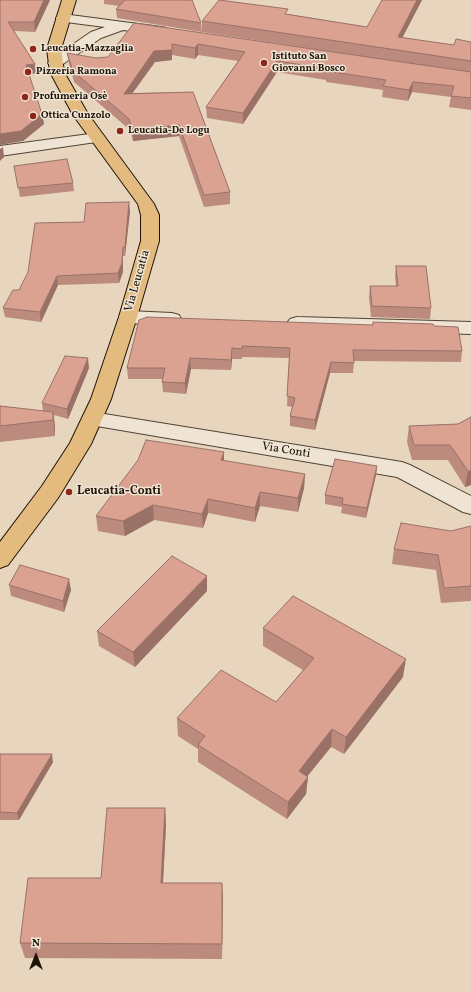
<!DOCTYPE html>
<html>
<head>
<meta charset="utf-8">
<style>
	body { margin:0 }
	#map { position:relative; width:471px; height:992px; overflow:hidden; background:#e7d6bd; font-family:Vollkorn,serif }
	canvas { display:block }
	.north { position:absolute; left:16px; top:936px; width:40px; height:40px; -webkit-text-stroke:3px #efe4d4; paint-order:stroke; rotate:0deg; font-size:11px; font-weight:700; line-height:16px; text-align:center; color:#1f1408 }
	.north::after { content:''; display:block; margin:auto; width:14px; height:18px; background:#1f1408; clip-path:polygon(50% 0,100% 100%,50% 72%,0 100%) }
</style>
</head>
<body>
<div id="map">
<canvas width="471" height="992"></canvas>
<div class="north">N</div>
</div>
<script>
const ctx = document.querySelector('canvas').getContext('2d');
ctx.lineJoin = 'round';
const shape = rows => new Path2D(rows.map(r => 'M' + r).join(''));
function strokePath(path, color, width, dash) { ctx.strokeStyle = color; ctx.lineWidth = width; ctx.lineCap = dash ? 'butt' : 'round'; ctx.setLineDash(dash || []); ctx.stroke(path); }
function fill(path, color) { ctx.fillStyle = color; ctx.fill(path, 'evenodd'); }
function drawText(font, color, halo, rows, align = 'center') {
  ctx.font = font + ' Vollkorn,serif'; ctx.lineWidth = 3; ctx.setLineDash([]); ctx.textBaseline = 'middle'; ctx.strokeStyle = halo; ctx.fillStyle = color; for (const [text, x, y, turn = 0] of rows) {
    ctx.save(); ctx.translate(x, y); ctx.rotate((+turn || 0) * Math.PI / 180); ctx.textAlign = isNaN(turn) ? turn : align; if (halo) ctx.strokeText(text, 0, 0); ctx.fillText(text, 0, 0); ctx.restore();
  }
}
const minor = shape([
	[63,14,161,27,166,28,168,31,166,34,161,35,123,30,101,38,60,66,55,67,50,66,48,63,50,60,91,32,105,27,58,21,56,18,58,15,63,14],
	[97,133,103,135,105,138,103,141,0,156,0,146,97,133],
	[128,311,172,313,179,315,181,319,179,323,172,325,128,323,121,321,119,317,121,313,128,311],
	[297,317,471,322,471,334,297,329,290,327,287,323,290,319,297,317],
	[92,412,402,462,410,465,471,496,471,514,463,512,397,477,85,424,82,419,85,414,92,412]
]);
const primary = shape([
	[62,0,76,0,61,49,64,72,88,114,154,204,159,215,159,241,137,317,111,399,91,444,58,498,8,565,0,568,0,542,42,486,70,443,91,399,119,317,141,241,141,215,138,204,73,115,50,72,47,49,62,0]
]);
strokePath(minor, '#514435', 2);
strokePath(primary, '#1f1408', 2);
fill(minor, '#efe4d4');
fill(primary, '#e4bb7e');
fill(shape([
	[0,0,50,0,35,32,14,31,35,64,36,73,29,75,42,114,44,124,23,141],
	[104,0,192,0,201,23,202,32,117,18,116,9,119,6,104,4],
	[422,0,402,38,454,45,471,42,471,110,449,107,451,97,412,92,408,101,382,97,383,90,326,82,326,80,277,72,243,124,207,118,206,107,238,61,198,55,195,59,172,55,172,60,155,62,132,93,193,92,230,192,230,204,204,207,179,136,133,141,130,130,74,82,69,64,67,53,96,58,108,57,134,23,446,69,202,32,202,21,288,14,367,27],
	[14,166,73,183,74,191,20,197],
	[130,211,125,256,123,256,123,272,119,283,58,285,41,322,5,317,3,308,84,222],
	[396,266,431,308,430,319,371,317,369,297,370,286,396,286,395,277],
	[139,320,372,325,373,322,434,326,462,351,461,362,354,361,353,373,330,373,315,430,290,426,290,416,292,407,287,406,289,358,242,357,242,359,232,359,231,370,191,369,186,394,163,392,162,382,163,379,128,379,127,368],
	[89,368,68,419,54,415,55,428,55,436,0,442,0,406,43,411,42,403],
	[458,424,471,485,465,487,448,460,412,460,407,442,409,426],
	[224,452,224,461,305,474,304,488,298,512,260,506,255,522,208,513,203,528,154,520,125,536,98,531,96,516],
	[377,466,376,475,366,518,341,513,342,507,325,504,325,495],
	[471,526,471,601,441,603,436,570,392,564,394,549,451,531],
	[9,585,71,590,64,612,11,596],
	[207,591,135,667,99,646,97,631],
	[263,628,403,677,344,754,331,747,307,776,308,777,306,794,287,819,198,762,198,749,178,736,177,718,276,702,303,670,263,646],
	[0,754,53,762,19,820,0,820],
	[165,808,166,825,163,883,222,883,222,959,25,958,20,943,101,878]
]), '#bc8b7e');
fill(shape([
	[44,0,50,0,35,32,34,22],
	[417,0,422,0,397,48,398,37],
	[172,44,172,60,155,62,124,105,124,94,154,51],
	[198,44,198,55,195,59,195,48],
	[277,61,277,72,243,124,243,113],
	[35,64,36,73,27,75,26,65],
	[413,82,412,92,408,101,409,90],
	[42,114,44,124,23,141,0,145,0,134],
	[179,125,179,136,133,141,133,130],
	[3,147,4,157,0,161,0,149],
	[129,202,130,211,125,256,125,247],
	[123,247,123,272,119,283,118,273],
	[57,276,58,285,41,322,40,312],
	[232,348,232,359,231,370,231,360],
	[88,358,89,368,68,419,67,409],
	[190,358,191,369,186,394,185,383],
	[331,362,330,373,315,430,315,420],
	[53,412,55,428,55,436,53,420],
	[224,452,224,467,221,460],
	[377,466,376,475,366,518,367,508],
	[468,471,471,471,471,485,465,487],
	[305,474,304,488,298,512,298,498],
	[260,492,260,506,255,522,255,508],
	[208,499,208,513,203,528,202,514],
	[153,505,154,520,125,536,123,521],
	[207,576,207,591,135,667,133,652],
	[69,579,71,590,64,612,63,601],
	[406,659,403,677,344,754,346,737],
	[332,729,331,747,298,788,299,771],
	[52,754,53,762,19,820,17,813],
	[308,777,306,794,287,819,288,802],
	[165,808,166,825,162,899,161,883],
	[222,883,223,899,222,959]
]), '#997166');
const building = shape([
	[0,0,44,0,34,22,8,22,35,64,26,65,42,114,21,131,0,134,0,0],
	[125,0,192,0,201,23,116,9,125,0],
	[219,0,288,9,285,14,367,27,382,0,417,0,398,37,454,45,456,39,471,42,471,61,202,21,219,0],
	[134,23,471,72,471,98,451,96,454,86,413,82,409,90,383,86,386,80,327,71,328,69,277,61,243,113,206,107,245,52,198,44,195,48,172,44,172,50,154,51,124,94,193,92,230,192,204,195,179,125,133,130,129,119,73,71,67,53,96,58,108,57,134,23],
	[67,159,73,183,18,188,14,166,67,159],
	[129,202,125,247,123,247,122,263,118,273,57,276,40,312,3,308,13,290,19,290,28,272,35,223,84,222,86,203,129,202],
	[396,266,426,266,431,308,372,306,370,286,398,286,396,266],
	[147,317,373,325,373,322,433,324,434,326,458,327,462,351,353,350,354,363,331,362,315,420,290,416,295,398,287,396,290,348,242,346,242,349,232,348,231,360,190,358,185,383,162,382,165,368,127,368,139,320,147,317],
	[65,356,88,358,67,409,42,403,65,356],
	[0,406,53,412,53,420,0,426,0,406],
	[471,417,471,471,468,471,450,445,414,445,409,426,458,424,471,417],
	[146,440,224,452,221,460,305,474,298,498,260,492,255,508,208,499,202,514,153,505,123,521,96,516,138,460,146,440],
	[335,459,377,466,367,508,342,504,343,498,325,495,335,459],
	[401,523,451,531,471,526,471,586,444,588,438,555,394,549,401,523],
	[172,556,207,576,133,652,97,631,172,556],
	[20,565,69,579,63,601,9,585,20,565],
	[293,596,406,659,346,737,332,729,299,771,308,777,288,802,198,745,205,736,177,718,221,670,276,702,314,658,263,628,293,596],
	[0,754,52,754,17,813,0,812,0,754],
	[107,808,165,808,161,883,222,883,222,944,20,943,28,878,101,878,107,808]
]);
fill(building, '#dba292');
strokePath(building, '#997166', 1);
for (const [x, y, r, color] of [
	[33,49,4,"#8f2418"],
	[264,63,4,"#8f2418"],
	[28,72,4,"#8f2418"],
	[25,97,4,"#8f2418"],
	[33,116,4,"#8f2418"],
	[120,131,4,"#8f2418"],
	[69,492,4,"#8f2418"]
]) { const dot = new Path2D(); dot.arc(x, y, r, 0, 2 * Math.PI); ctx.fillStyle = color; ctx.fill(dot); strokePath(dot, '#efe4d4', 1.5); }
drawText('bold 10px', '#1f1408', '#efe4d4', [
	["Leucatia-Mazzaglia",41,49],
	["Istituto San",272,57],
	["Giovanni Bosco",272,69],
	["Pizzeria Ramona",36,72],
	["Profumeria Osè",33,97],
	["Ottica Cunzolo",41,116],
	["Leucatia-De Logu",128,131]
], 'left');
drawText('12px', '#1f1408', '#efe4d4', [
	["Via Leucatia",138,281,-74],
	["Via Conti",286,451,9]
]);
drawText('bold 12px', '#1f1408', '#efe4d4', [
	["Leucatia-Conti",77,492]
], 'left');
</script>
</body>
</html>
